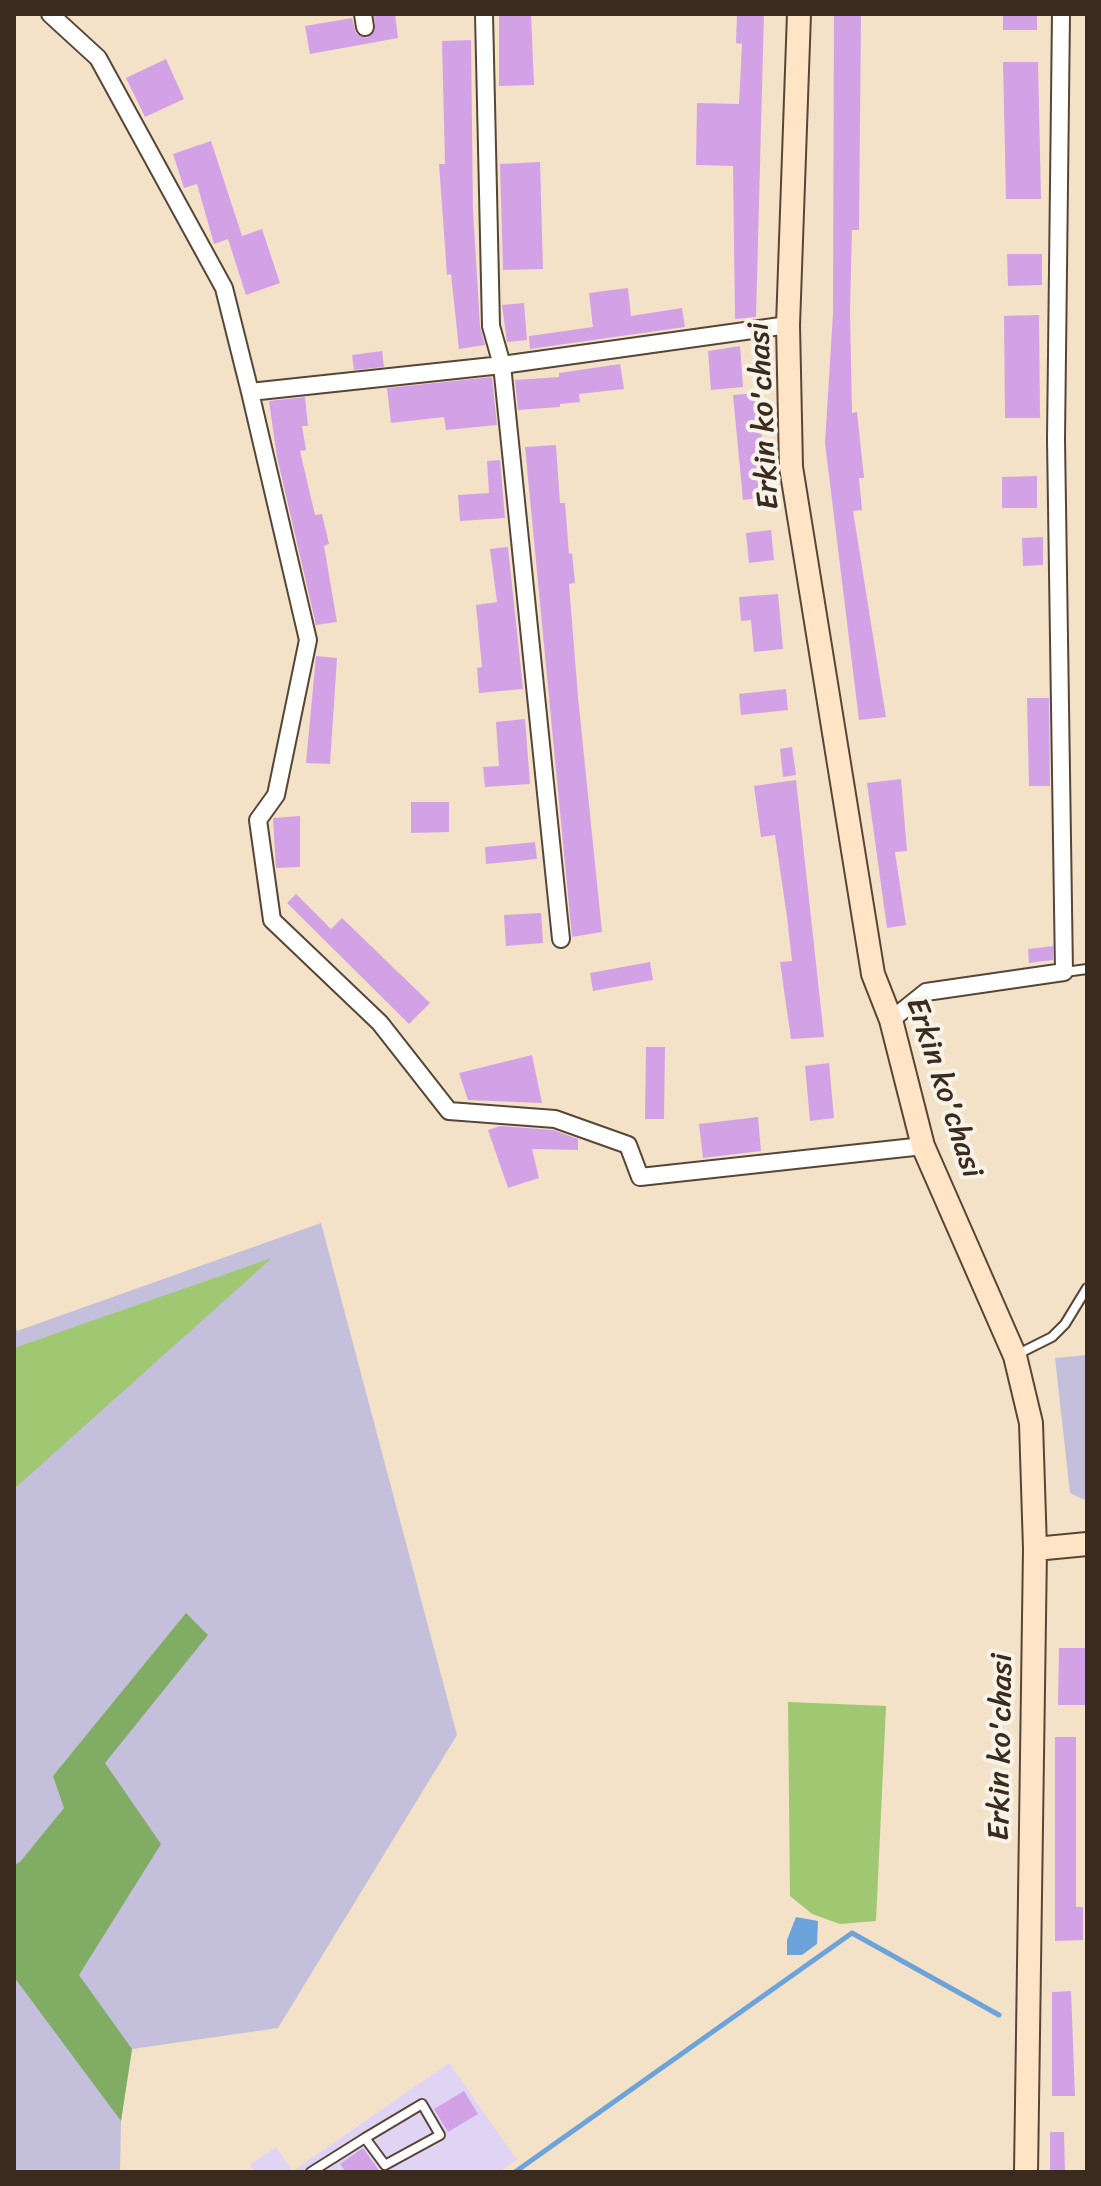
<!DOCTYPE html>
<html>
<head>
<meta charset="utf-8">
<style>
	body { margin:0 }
	#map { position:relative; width:1101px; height:2186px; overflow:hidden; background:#f3e2c7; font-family:Sriracha,sans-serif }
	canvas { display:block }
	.frame { position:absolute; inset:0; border:16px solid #3b2a1e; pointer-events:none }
</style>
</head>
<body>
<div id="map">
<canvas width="1101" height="2186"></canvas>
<div class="frame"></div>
</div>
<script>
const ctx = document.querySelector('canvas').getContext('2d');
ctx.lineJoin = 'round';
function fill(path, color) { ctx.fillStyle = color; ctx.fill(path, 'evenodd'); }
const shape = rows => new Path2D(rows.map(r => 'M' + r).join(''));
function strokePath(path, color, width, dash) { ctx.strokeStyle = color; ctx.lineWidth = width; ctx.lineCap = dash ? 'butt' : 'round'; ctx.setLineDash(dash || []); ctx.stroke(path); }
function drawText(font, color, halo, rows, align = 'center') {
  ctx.font = font + ' Sriracha,sans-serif'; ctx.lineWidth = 8; ctx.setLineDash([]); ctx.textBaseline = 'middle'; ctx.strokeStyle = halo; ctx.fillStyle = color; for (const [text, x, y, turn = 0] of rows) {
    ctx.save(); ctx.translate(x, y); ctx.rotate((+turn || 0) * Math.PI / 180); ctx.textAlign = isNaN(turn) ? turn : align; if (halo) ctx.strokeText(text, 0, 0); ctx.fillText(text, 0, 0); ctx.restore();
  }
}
fill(shape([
	[449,2063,517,2160,499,2172,255,2172,250,2165,276,2147,293,2171]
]), '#e0d4f4');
fill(shape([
	[321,1223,457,1735,278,2028,132,2049,121,2121,120,2172,14,2172,14,1321,17,1331],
	[1087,1355,1087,1501,1070,1493,1055,1358]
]), '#c4c0db');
fill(shape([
	[272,1258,14,1489,14,1348],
	[788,1702,886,1706,876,1921,840,1924,812,1914,790,1896]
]), '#a0c772');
fill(shape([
	[186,1613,208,1635,105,1763,161,1844,79,1975,132,2049,121,2121,14,1977,14,1865,20,1862,64,1808,53,1776]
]), '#80ac64');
fill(shape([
	[796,1917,818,1921,817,1944,802,1955,787,1955,787,1940]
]), '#6ba3da');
strokePath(shape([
	[515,2172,852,1933,999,2015]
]), '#6ba3da', 5);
fill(shape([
	[374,14,395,14,398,38,310,54,305,26,352,18,356,33,367,38,375,30],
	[499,14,531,14,534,85,499,86],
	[737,14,764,14,756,317,735,319,733,166,696,165,697,103,739,104,742,44,736,43],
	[834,14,861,14,859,230,852,230,850,311,852,413,857,412,864,478,859,478,862,510,853,511,886,717,859,720,825,443,833,313],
	[1003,14,1037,14,1037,30,1003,30],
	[471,40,473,210,480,326,485,345,459,349,451,274,447,275,439,164,445,164,442,41],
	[166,59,184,99,145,117,126,78],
	[1003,62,1038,62,1041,199,1006,199],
	[211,141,242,236,262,229,280,283,246,295,228,239,214,244,197,184,184,188,173,154],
	[540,162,543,269,503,270,500,164],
	[1007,254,1042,254,1042,285,1008,286],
	[628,288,631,316,682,308,685,327,530,349,529,336,593,327,589,293],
	[524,303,527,340,507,342,502,305],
	[1039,315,1040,418,1005,418,1004,316],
	[740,346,743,387,711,390,708,351],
	[382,351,384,367,354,370,352,355],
	[620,364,624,389,579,394,580,402,560,404,560,407,518,410,515,380,559,377,559,373],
	[492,377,497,425,446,430,444,417,391,423,387,388],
	[758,393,767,497,743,500,733,395],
	[305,397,308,426,302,426,306,450,300,451,315,515,322,514,329,544,324,546,337,622,316,625,277,457,269,401],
	[556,445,560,503,565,503,569,554,572,553,575,583,569,584,578,697,602,932,572,937,525,447],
	[500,460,505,518,460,521,458,495,489,493,487,461],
	[1037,476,1037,508,1002,508,1002,477],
	[771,530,774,560,749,563,746,533],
	[1043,537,1043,565,1023,566,1022,538],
	[508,547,523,689,479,693,477,668,482,667,476,605,497,602,490,549],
	[778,594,783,649,754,652,751,620,741,621,739,597],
	[316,656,337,658,330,764,306,763],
	[786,689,788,710,741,715,739,694],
	[1027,698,1049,698,1050,786,1029,786],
	[525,719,530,784,485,787,483,767,499,766,496,722],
	[792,747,796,775,783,777,780,749],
	[901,779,907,851,895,852,906,925,887,928,867,783],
	[796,780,824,1037,791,1039,780,962,792,961,787,917,775,835,761,837,754,786],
	[411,802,449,802,449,832,411,833],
	[300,816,300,867,276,868,273,818],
	[535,842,537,859,486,864,485,847],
	[296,894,331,929,342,918,430,1003,409,1024,287,903],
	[541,913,543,943,506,946,504,915],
	[1053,946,1053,960,1029,963,1028,949],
	[650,962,653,980,593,991,590,973],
	[646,1047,665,1047,664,1119,645,1119],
	[532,1055,542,1103,468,1100,459,1073],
	[829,1063,834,1118,810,1121,805,1066],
	[758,1117,761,1151,703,1158,699,1124],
	[500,1126,553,1130,578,1139,578,1150,532,1149,539,1178,508,1188,488,1130],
	[1059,1648,1087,1648,1087,1705,1058,1705],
	[1055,1737,1076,1737,1076,1907,1083,1907,1083,1940,1055,1941],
	[1071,1991,1075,2096,1052,2096,1052,1992],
	[464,2091,478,2114,448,2132,434,2109],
	[1050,2132,1064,2132,1065,2172,1050,2172],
	[363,2148,380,2172,346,2172,340,2164]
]), '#d3a2e6');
const service = shape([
	[1065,972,1087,969],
	[1016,1355,1052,1337,1065,1324,1087,1288],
	[311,2172,365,2138,422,2104,440,2135,385,2165,365,2138]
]);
const minor = shape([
	[50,14,98,58,224,288,250,392,502,365,788,325],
	[363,14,365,27],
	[484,14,491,326,502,365,561,939],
	[250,392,308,640,276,795,258,820,272,920,380,1023,449,1111,555,1119,628,1145,640,1177,923,1146],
	[891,1020,926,992,1064,972,1056,439,1061,14]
]);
const secondary = shape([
	[799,14,788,325,791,467,873,974,891,1020,923,1146,1015,1356,1031,1423,1035,1549,1026,2172],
	[1035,1549,1087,1544]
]);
strokePath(service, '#574637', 12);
strokePath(minor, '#574637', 20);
strokePath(secondary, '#574637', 26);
strokePath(service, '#fff', 8);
strokePath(minor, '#fff', 16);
strokePath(secondary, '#ffe4c6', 22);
drawText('30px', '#3b2a1e', '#f7f3e8', [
	["Erkin ko'chasi",765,416,-93],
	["Erkin ko'chasi",943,1088,72],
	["Erkin ko'chasi",1002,1747,-89]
]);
</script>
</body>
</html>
